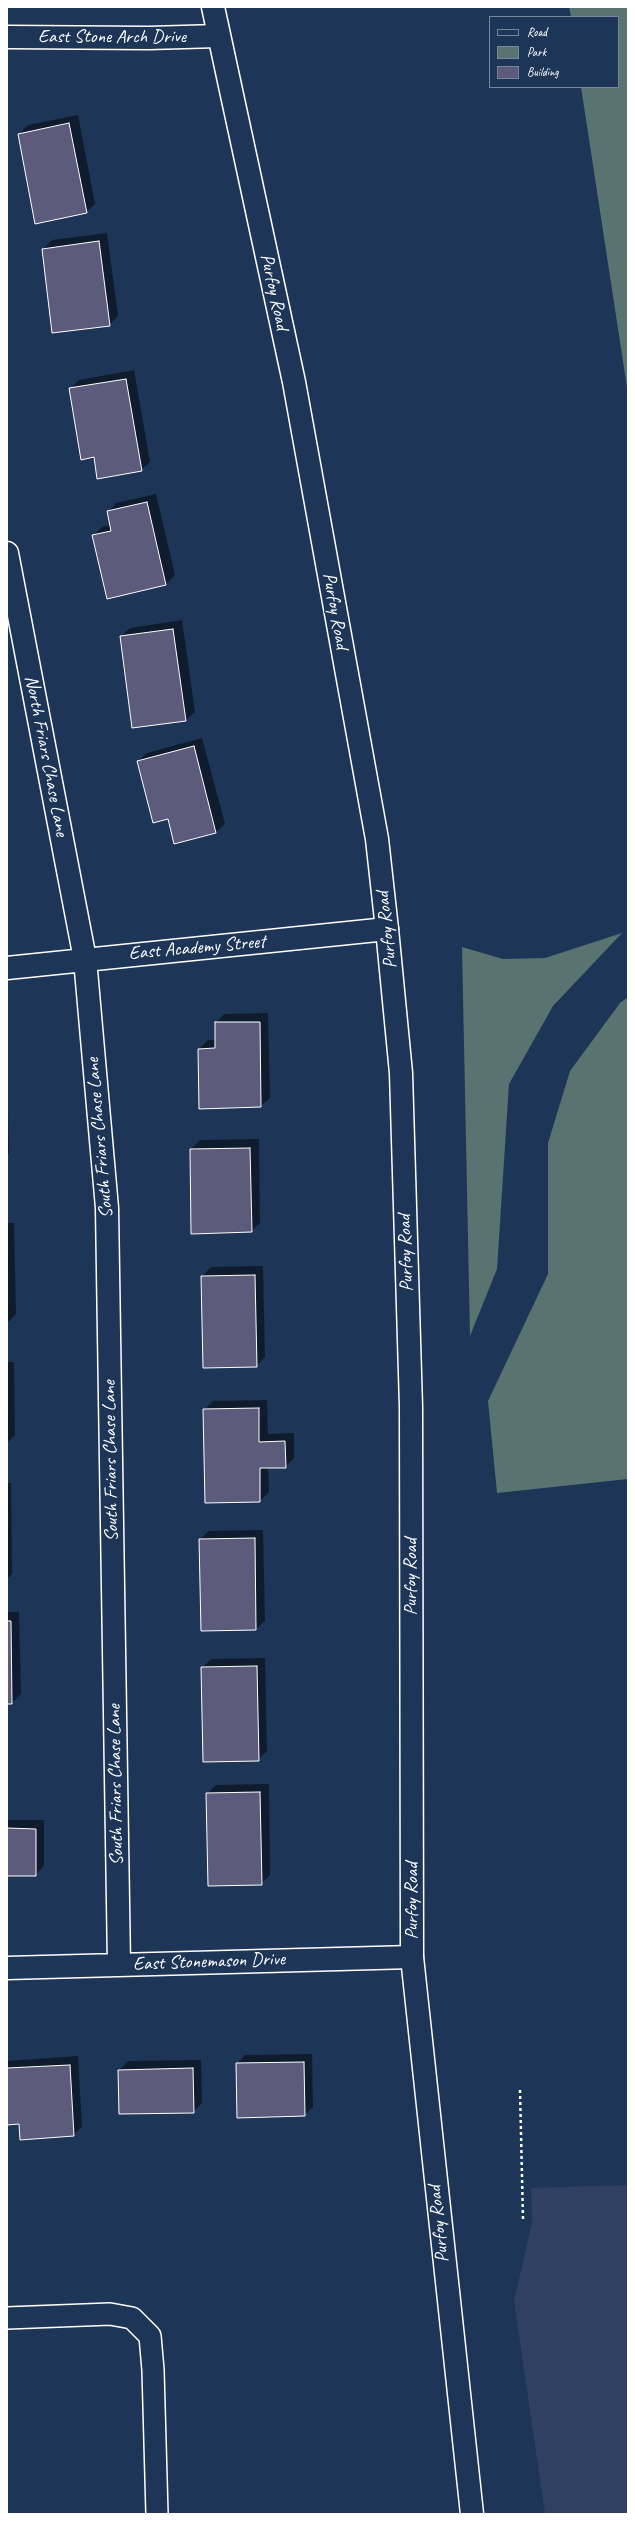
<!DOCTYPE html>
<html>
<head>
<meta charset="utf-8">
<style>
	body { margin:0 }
	#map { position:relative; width:635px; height:2521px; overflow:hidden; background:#1d3557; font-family:Caveat,sans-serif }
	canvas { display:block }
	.frame { position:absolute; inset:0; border:8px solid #fff; pointer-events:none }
	.legend { position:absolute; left:489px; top:16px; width:130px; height:72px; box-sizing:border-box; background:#1d3557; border:1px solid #77869a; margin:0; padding:5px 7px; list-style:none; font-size:12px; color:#fff }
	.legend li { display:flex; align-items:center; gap:8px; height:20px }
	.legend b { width:20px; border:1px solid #77869a }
</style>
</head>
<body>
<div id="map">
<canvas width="635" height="2521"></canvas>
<div class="frame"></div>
<ul class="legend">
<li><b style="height:5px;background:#1d3557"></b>Road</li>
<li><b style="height:11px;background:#597370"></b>Park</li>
<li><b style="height:11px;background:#5d5b7b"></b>Building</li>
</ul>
</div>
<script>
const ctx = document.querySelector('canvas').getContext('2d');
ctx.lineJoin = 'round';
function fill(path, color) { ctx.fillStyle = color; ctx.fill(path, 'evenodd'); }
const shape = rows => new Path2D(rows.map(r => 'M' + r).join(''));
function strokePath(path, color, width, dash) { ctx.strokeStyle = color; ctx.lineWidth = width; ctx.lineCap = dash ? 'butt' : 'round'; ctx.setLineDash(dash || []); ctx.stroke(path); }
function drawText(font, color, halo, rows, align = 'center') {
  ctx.font = font + ' Caveat,sans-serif'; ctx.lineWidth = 3; ctx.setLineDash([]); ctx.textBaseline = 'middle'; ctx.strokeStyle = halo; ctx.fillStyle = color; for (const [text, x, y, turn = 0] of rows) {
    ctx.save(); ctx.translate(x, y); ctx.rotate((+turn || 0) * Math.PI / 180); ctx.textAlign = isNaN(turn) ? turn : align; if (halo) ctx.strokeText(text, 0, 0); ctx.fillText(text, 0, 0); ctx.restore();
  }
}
fill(shape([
	[628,2185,628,2514,545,2514,514,2301,532,2223,531,2188]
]), '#304062');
fill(shape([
	[569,7,628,7,628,394,581,87,618,87,618,17,571,17],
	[622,933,553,1006,509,1084,497,1269,470,1336,462,947,503,959,545,958],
	[628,997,628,1479,497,1493,488,1401,548,1274,548,1143,570,1071,620,1003]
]), '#597370');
fill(shape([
	[78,115,95,204,86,212,19,134,28,125],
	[107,233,118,316,109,325,43,249,52,240],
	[134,370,150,462,141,470,95,456,70,389,79,380],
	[156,494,175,575,166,584,108,597,93,536,102,527,111,525,108,512,116,503],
	[182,620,195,712,186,720,121,636,130,628],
	[202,738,225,824,216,832,175,843,168,818,138,761,147,753],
	[268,1013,270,1098,261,1106,200,1108,199,1049,208,1040,216,1040,216,1023,224,1014],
	[7,1068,9,1153,7,1155],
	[259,1139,260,1223,251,1231,191,1149,200,1140],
	[7,1223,14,1223,16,1314,7,1323],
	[263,1266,265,1357,256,1366,202,1276,211,1267],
	[7,1362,14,1362,15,1435,7,1443],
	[267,1400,268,1434,294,1433,294,1458,285,1467,268,1467,269,1492,260,1501,204,1410,213,1401],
	[7,1483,11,1483,12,1574,7,1579],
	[263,1530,265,1621,256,1629,200,1539,209,1531],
	[7,1612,19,1612,21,1694,12,1703,7,1703],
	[265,1658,267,1751,258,1760,202,1668,211,1659],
	[269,1784,270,1875,261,1884,207,1794,216,1785],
	[7,1820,44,1820,44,1866,35,1875,7,1875],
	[312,2054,313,2107,304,2115,237,2064,245,2055],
	[78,2056,82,2127,73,2135,20,2123,7,2124,7,2061],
	[201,2060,202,2103,193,2112,119,2070,128,2061]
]), '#0007');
const building = shape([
	[69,123,87,213,35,224,18,134,69,123],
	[99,241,110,326,52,333,42,249,99,241],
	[126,379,142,471,97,479,94,457,81,460,69,388,126,379],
	[147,502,166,585,107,599,92,535,111,531,107,511,147,502],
	[173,629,186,721,132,728,120,636,173,629],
	[194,746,216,833,174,844,168,819,153,823,137,761,194,746],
	[215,1022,260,1022,261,1107,199,1109,198,1049,215,1048,215,1022],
	[250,1148,252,1232,191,1234,190,1149,250,1148],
	[255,1275,257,1367,203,1368,201,1276,255,1275],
	[259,1408,259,1442,285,1441,286,1468,260,1468,260,1502,205,1503,203,1409,259,1408],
	[255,1538,256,1630,201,1631,199,1539,255,1538],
	[7,1621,11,1621,12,1704,7,1704,7,1621],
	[257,1666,259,1761,203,1762,201,1667,257,1666],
	[260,1792,262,1885,208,1886,206,1793,260,1792],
	[7,1828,36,1829,36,1876,7,1876,7,1828],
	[304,2062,305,2116,237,2118,236,2063,304,2062],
	[70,2065,74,2136,20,2140,19,2124,7,2125,7,2068,70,2065],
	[193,2068,194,2113,119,2114,118,2070,193,2068]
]);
fill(building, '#5d5b7b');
strokePath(building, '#fff', 1);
const lane = shape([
	[7,2318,110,2314,132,2318,150,2336,153,2370,157,2514]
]);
const street = shape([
	[7,37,149,38,218,36],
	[7,553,85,959,107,1208,119,1965],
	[7,968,387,929],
	[7,1968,412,1957]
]);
const secondary = shape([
	[213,7,294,382,377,839,387,929,401,1073,411,1407,412,1957,472,2514]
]);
strokePath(lane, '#fff', 24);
strokePath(street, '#fff', 25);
strokePath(secondary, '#fff', 25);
strokePath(shape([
	[520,2090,523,2219]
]), '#fff', 2.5, [3, 3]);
strokePath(lane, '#1d3557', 21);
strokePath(street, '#1d3557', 22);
strokePath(secondary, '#1d3557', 22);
drawText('19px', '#fff', '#1d3557', [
	["East Stone Arch Drive",112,37],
	["Purfoy Road",274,292,78],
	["Purfoy Road",335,611,80],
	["North Friars Chase Lane",46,756,79],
	["Purfoy Road",387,930,-96],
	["East Academy Street",197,948,-5],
	["South Friars Chase Lane",100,1138,-95],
	["Purfoy Road",406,1253,-92],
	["South Friars Chase Lane",111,1461,-91],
	["Purfoy Road",411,1577,-90],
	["South Friars Chase Lane",116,1785,-91],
	["Purfoy Road",412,1901,-90],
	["East Stonemason Drive",209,1962,-2],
	["Purfoy Road",439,2224,-96]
]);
</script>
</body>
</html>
